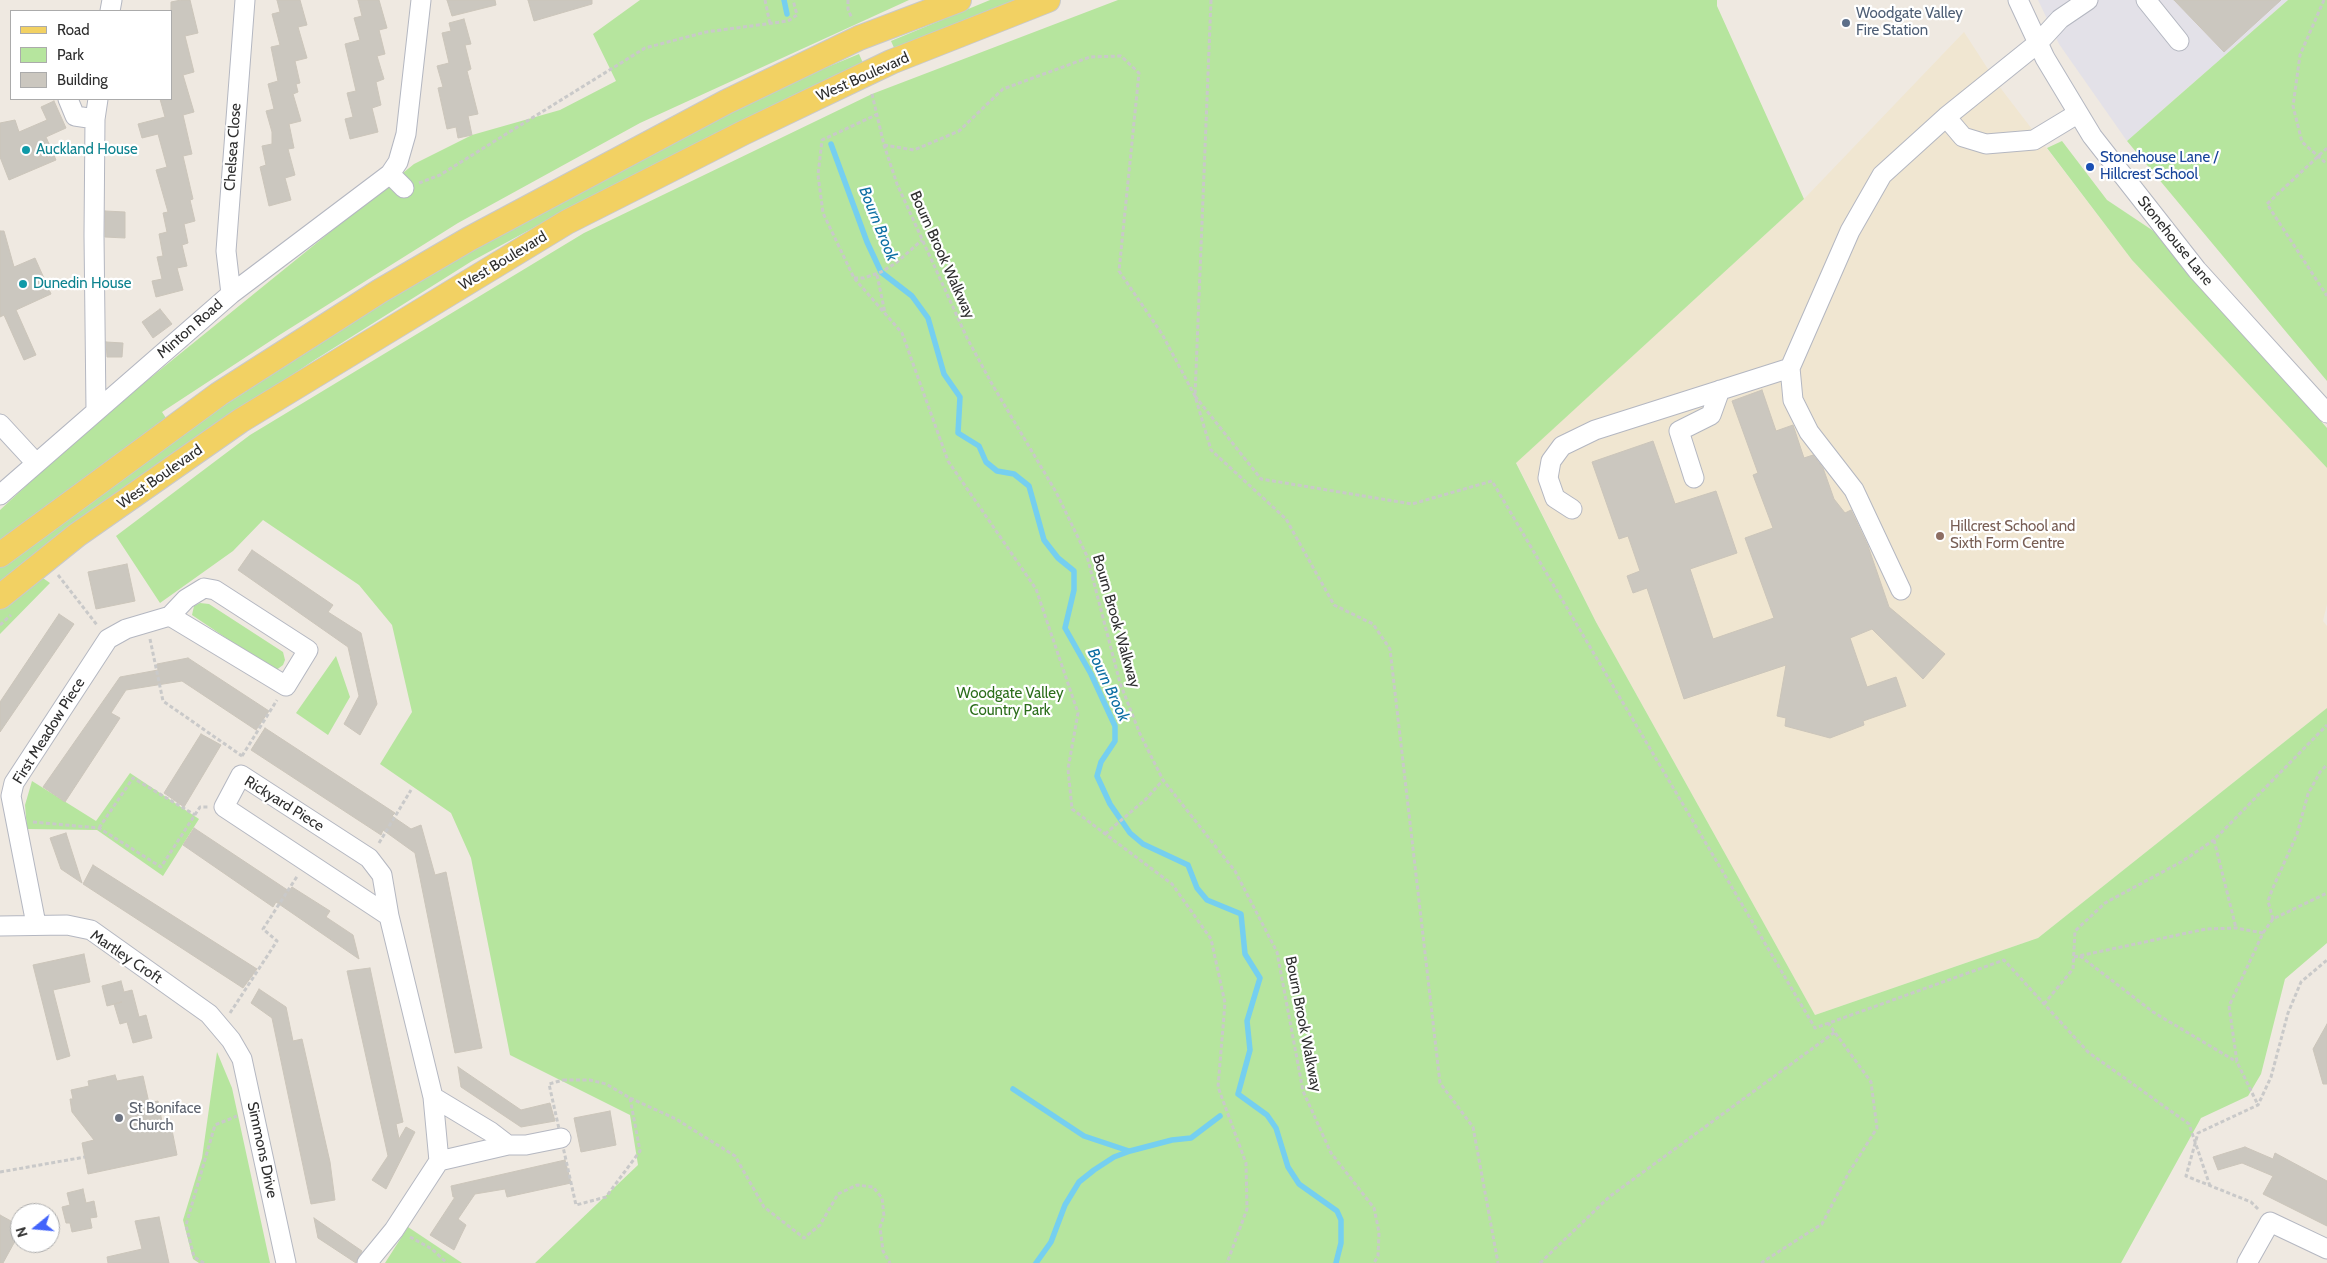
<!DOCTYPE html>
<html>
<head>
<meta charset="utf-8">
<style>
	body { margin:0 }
	#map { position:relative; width:2327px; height:1263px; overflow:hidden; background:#efe9e1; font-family:Cabin,sans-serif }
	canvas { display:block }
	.legend { position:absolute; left:10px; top:10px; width:162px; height:90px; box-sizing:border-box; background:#fff; border:1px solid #ababab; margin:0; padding:6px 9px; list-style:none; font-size:15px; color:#2e2e2e }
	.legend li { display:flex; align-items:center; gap:10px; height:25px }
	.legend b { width:25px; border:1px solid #ababab }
	.north { position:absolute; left:10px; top:1203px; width:50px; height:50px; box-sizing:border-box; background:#fff; border:1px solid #ababab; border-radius:50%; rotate:253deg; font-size:14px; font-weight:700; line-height:20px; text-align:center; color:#2e2e2e }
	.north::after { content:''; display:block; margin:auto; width:18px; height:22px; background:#4264fb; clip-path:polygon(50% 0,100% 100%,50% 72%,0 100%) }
</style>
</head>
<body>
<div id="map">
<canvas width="2327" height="1263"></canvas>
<ul class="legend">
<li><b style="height:6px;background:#f2d163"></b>Road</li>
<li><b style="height:14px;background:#b6e59e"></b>Park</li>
<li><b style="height:14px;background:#cbc7bf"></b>Building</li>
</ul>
<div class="north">N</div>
</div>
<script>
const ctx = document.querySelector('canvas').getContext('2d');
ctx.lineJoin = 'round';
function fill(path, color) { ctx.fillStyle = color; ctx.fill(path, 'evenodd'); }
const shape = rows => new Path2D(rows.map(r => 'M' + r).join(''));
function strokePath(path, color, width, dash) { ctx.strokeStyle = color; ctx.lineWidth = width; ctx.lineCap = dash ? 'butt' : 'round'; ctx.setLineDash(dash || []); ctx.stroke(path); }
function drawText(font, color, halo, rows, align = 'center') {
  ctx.font = font + ' Cabin,sans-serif'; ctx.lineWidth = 4.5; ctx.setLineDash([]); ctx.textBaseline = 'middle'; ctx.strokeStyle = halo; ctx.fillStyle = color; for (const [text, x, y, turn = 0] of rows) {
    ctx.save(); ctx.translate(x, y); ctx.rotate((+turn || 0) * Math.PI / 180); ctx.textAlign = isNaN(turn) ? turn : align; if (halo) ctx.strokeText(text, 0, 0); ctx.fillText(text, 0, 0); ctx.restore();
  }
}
fill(shape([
	[2038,0,2288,0,2127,141,2059,44]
]), '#e3e1e8');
fill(shape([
	[1964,32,1999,86,2132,260,2327,468,2327,604,2323,621,2327,626,2327,708,2038,938,1815,1015,1596,622,1516,462,1804,199]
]), '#f0e6d1');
fill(shape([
	[640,0,909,0,640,123,458,223,281,334,162,412,166,418,0,541,0,510,40,473,144,383,414,164,472,135,560,110,616,81,593,34],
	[990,0,1023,0,895,50,891,41],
	[1118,0,1717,0,1717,6,1804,199,1516,463,1596,622,1815,1015,2038,938,2327,708,2327,943,2285,979,2261,1074,2248,1096,2201,1118,2121,1263,535,1263,638,1165,630,1115,510,1055,471,858,451,813,380,764,412,712,392,625,359,585,263,520,233,551,160,603,116,536,250,435,584,233,872,94],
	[2288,0,2327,0,2327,381,2127,141],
	[859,54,863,63,583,201,472,261,313,361,145,473,0,581,0,566,149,454,397,294,623,165,791,82],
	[2062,141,2107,200,2158,234,2327,428,2327,468,2132,260,2047,148],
	[40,576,50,583,0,634,0,609],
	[200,603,209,604,283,652,285,660,283,665,275,671,192,615,194,606],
	[336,656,350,697,328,735,296,713],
	[130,773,199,819,163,876,97,830,27,829,25,805,32,781,96,821],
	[217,1052,232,1088,270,1263,199,1263,193,1259,183,1220,202,1158],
	[408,1227,462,1263,385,1263]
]), '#b6e59e');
strokePath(shape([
	[784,0,787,14],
	[831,144,867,242,881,272,912,296,928,318,944,374,960,397,958,433,979,446,986,462,997,471,1014,474,1029,486,1044,540,1058,558,1074,571,1074,590,1065,628,1091,674,1115,726,1115,741,1101,762,1097,776,1110,804,1130,833,1143,844,1188,865,1197,888,1207,900,1241,914,1245,954,1260,978,1247,1021,1250,1050,1238,1094,1267,1115,1276,1128,1288,1167,1299,1184,1337,1211,1341,1220,1341,1243,1336,1263],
	[1013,1089,1084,1136,1129,1151],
	[1036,1263,1051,1242,1065,1205,1079,1182,1094,1170,1114,1157,1130,1151,1172,1140,1191,1138,1220,1116]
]), '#75cff0', 5.5);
const building = shape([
	[181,0,190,0,198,33,185,36,194,72,183,75,194,112,183,115,192,154,183,156,193,199,190,200,195,221,184,224,188,243,182,245,187,266,177,268,183,290,156,297,152,281,162,279,157,257,163,256,159,234,167,232,163,213,168,212,156,170,167,167,158,134,142,138,138,124,165,117,160,99,171,99,171,2,181,0],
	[277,0,300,0,307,25,298,27,307,58,295,61,300,83,296,84,298,92,293,94,301,121,289,124,294,148,288,149,295,175,285,178,291,200,269,206,260,167,266,165,262,146,272,144,272,132,266,111,274,109,268,84,278,81,271,47,280,45,272,14,280,12,277,0],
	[358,0,379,0,387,28,379,30,385,54,377,56,384,79,376,82,381,105,372,108,378,132,350,139,345,119,353,117,347,93,356,91,345,44,360,40,354,18,362,16,358,0],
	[447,0,495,0,496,5,452,16,447,0],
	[528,0,592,0,592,4,534,21,528,0],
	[2174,0,2281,0,2224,52,2174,0],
	[464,19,471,44,465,45,471,69,467,71,478,114,468,116,472,135,458,138,456,127,447,129,438,88,443,87,437,66,449,63,442,33,451,31,449,23,464,19],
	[54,101,66,128,46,137,56,160,9,180,0,157,0,123,15,120,19,132,47,120,41,107,54,101],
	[105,211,125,212,125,238,105,237,105,211],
	[0,231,4,231,14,267,35,258,51,294,16,310,36,355,24,360,4,315,0,317,0,231],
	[160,309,172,324,153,338,142,322,160,309],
	[106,342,123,343,122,357,107,357,106,342],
	[1762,390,1776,431,1793,425,1804,458,1813,455,1823,468,1834,499,1845,513,1851,510,1868,546,1889,607,1945,654,1923,679,1872,629,1850,638,1867,687,1896,677,1906,706,1863,721,1864,725,1830,738,1785,726,1786,718,1777,716,1786,665,1684,699,1647,588,1633,593,1627,576,1640,571,1628,536,1619,539,1592,462,1653,441,1675,504,1716,491,1737,553,1690,569,1713,639,1774,618,1745,538,1773,528,1753,475,1758,473,1732,401,1762,390],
	[252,550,333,605,328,612,361,633,377,704,360,735,344,724,359,696,348,647,238,570,252,550],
	[127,564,135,601,96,609,88,572,127,564],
	[59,614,74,624,0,732,0,702,59,614],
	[188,658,269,711,256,730,182,681,126,690,111,713,120,718,65,802,43,787,120,677,158,670,157,664,188,658],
	[265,728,395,813,392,816,411,829,421,825,435,875,446,872,482,1048,455,1053,415,853,383,830,381,835,251,750,265,728],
	[201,734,221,745,184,807,164,793,201,734],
	[194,828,289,891,292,887,330,911,326,917,353,935,359,959,276,902,273,907,183,845,194,828],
	[66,833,82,883,61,869,50,838,66,833],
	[93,865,257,969,243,988,83,884,93,865],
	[84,954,90,982,53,990,70,1056,57,1060,33,965,84,954],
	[370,968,403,1122,396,1124,399,1139,406,1127,415,1132,386,1189,372,1180,388,1156,347,971,370,968],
	[121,981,124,992,132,990,139,1017,146,1015,152,1038,133,1043,127,1022,120,1024,114,1004,122,1002,107,1006,102,986,121,981],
	[259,989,286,1007,293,1041,302,1039,330,1162,335,1200,311,1204,272,1018,251,1003,259,989],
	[2327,1024,2327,1084,2323,1084,2313,1049,2327,1024],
	[458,1067,521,1110,550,1103,555,1121,521,1127,461,1087,458,1067],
	[115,1075,117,1081,143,1076,149,1103,158,1101,163,1127,171,1125,177,1155,88,1174,82,1143,94,1140,72,1112,70,1099,73,1099,71,1090,89,1086,88,1081,115,1075],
	[610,1111,616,1145,581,1152,574,1118,610,1111],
	[2245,1147,2273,1159,2275,1153,2327,1181,2327,1226,2263,1194,2273,1176,2242,1163,2218,1170,2213,1157,2245,1147],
	[565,1160,571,1183,507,1197,505,1189,475,1194,458,1219,466,1225,454,1250,430,1235,455,1197,453,1197,451,1186,565,1160],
	[83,1189,86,1203,94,1201,97,1217,90,1218,92,1228,72,1232,70,1223,66,1223,62,1207,70,1205,67,1193,83,1189],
	[0,1215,20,1226,20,1232,3,1263,0,1263,0,1215],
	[159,1217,169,1263,108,1263,107,1257,142,1249,135,1221,159,1217],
	[314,1218,362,1251,356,1263,318,1238,314,1218]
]);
fill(building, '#cbc7bf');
strokePath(building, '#cbc5ba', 1);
const minor = shape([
	[2018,0,2045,58,2092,136,2197,270,2327,413],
	[2146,0,2179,41],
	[110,11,112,0],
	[68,99,75,116,95,119],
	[1946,117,2038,43,2060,19,2088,0],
	[390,174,404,188],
	[231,294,226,251,245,0],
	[96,410,94,235,95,119,98,99],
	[0,424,36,463],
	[1694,478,1679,431,1711,415,1720,390],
	[0,495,231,294,390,174,398,162,406,134,421,0],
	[1572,509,1555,498,1548,478,1551,461,1562,446,1595,430,1790,368],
	[1901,590,1854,490,1809,432,1793,400,1790,368,1850,231,1882,175,1946,117,1963,137,1986,144,2034,140,2077,114],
	[36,924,11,796,14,783,108,639,126,629,170,616,286,686,308,650,215,590,204,588,186,599,170,616],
	[0,926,67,925,91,930,209,1014,231,1040,242,1059,286,1263],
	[433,1097,491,1132,508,1145,439,1161],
	[508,1145,526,1145,561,1138],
	[367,1263,394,1230,439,1161,433,1097,389,916,382,875,369,858,241,775,224,807,389,916],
	[2247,1263,2270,1222,2327,1249]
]);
const major = shape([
	[0,555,219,394,380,291,469,239,726,102,859,38,959,0],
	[0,597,77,535,240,421,567,222,743,133,891,62,1048,0]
]);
strokePath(minor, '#b4b7c1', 21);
strokePath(major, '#c9c9c9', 26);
strokePath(shape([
	[765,0,770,24],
	[848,0,848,9,852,19],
	[1211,0,1195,396,1261,479,1412,504,1492,481,1815,1028,2004,960,2088,1052,2189,1124,2210,1186],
	[2324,0,2300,55,2293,106,2302,142,2327,164],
	[872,94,884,145,897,184,967,338,992,384,1056,492,1087,556,1120,683,1140,734,1163,780,1235,871,1277,952,1303,1091,1331,1153,1374,1208,1379,1232,1378,1256,1374,1263],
	[878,114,822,140,818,175,823,213,854,278,902,333,948,461,1036,589,1078,713,1068,769,1072,809,1172,884,1211,939,1225,1003,1218,1087,1246,1163,1247,1209,1227,1263],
	[884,145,914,150,959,131,1003,89,1090,57,1121,56,1139,73,1119,271,1162,334,1195,396,1211,450,1286,519,1334,605,1373,624,1390,649,1440,1083,1473,1127,1498,1263],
	[2327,148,2267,204,2327,296],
	[419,183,440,175,645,48,706,32,788,21,797,15,793,0],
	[877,275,885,313],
	[854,278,864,278,881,272,896,263,922,240],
	[58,575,97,625],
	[0,625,11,615],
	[150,639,163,701,242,756],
	[242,756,277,700],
	[33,822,99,828,161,867,200,807,208,807],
	[99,828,133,778,195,815],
	[1105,834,1146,799,1163,780],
	[2214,840,2236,928],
	[379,843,411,790],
	[2273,919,2268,901,2272,890,2297,834,2308,794,2320,772,2327,765],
	[2263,933,2273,919,2327,893],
	[2080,956,2153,1012,2237,1062],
	[2074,957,2206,929,2236,928,2263,933,2229,1006,2237,1062,2258,1105],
	[2044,1004,2073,969,2075,931,2105,903,2181,862,2214,840,2327,725],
	[230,1013,277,941,263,929,298,875],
	[563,1080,590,1080,606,1084,630,1098,640,1151,606,1197,576,1205,549,1084,563,1080],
	[630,1098,676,1119,735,1156,764,1207,804,1238,820,1225,838,1194,857,1185,873,1187,882,1198,884,1216,880,1227,883,1251,890,1263],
	[0,1172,85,1157],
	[2258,1209,2251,1202,2186,1176,2198,1133,2258,1105,2271,1077,2288,1013,2301,982,2327,960],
	[410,1237,432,1249,447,1263],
	[204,1263,194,1257,186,1225,215,1125,237,1116],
	[1540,1263,1609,1197,1835,1032],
	[1761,1263,1822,1224,1848,1174,1877,1128,1871,1082,1828,1023]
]), '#c9c9c9', 3, [4, 2.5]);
strokePath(minor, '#fff', 19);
strokePath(major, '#f2d163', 24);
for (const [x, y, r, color] of [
	[1846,23,5,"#5c6f8a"],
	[26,150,5,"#0f9aa8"],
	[2090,167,5,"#1a4fb4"],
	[23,284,5,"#0f9aa8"],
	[1940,536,5,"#8d6e63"],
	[119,1118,5,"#6b7280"]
]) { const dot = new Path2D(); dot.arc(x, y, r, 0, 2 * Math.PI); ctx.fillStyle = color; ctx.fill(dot); strokePath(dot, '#fff', 2); }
drawText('15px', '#4e5e75', '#fff', [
	["Woodgate Valley",1856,14],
	["Fire Station",1856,31]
], 'left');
drawText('15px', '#2e2e2e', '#fff', [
	["West Boulevard",863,77,-24],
	["Chelsea Close",233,147,-86],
	["Stonehouse Lane",2175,241,51],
	["Bourn Brook Walkway",942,255,66],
	["West Boulevard",503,261,-31],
	["Minton Road",190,329,-41],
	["West Boulevard",160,477,-35],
	["Bourn Brook Walkway",1116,621,74],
	["First Meadow Piece",49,731,-58],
	["Rickyard Piece",284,804,32],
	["Martley Croft",126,957,34],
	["Bourn Brook Walkway",1303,1024,79],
	["Simmons Drive",262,1150,78]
]);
drawText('15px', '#0d838f', '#fff', [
	["Auckland House",36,150],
	["Dunedin House",33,284]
], 'left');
drawText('15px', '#164399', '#fff', [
	["Stonehouse Lane /",2100,158],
	["Hillcrest School",2100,175]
], 'left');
drawText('15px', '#785e54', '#fff', [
	["Hillcrest School and",1950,527],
	["Sixth Form Centre",1950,544]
], 'left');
drawText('15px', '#2c6e1b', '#fff', [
	["Woodgate Valley",1010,694],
	["Country Park",1010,711]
]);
drawText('15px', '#5b616d', '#fff', [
	["St Boniface",129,1109],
	["Church",129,1126]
], 'left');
drawText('italic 16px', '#0d6fa3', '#fff', [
	["Bourn Brook",878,224,68],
	["Bourn Brook",1108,685,65]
]);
</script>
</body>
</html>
